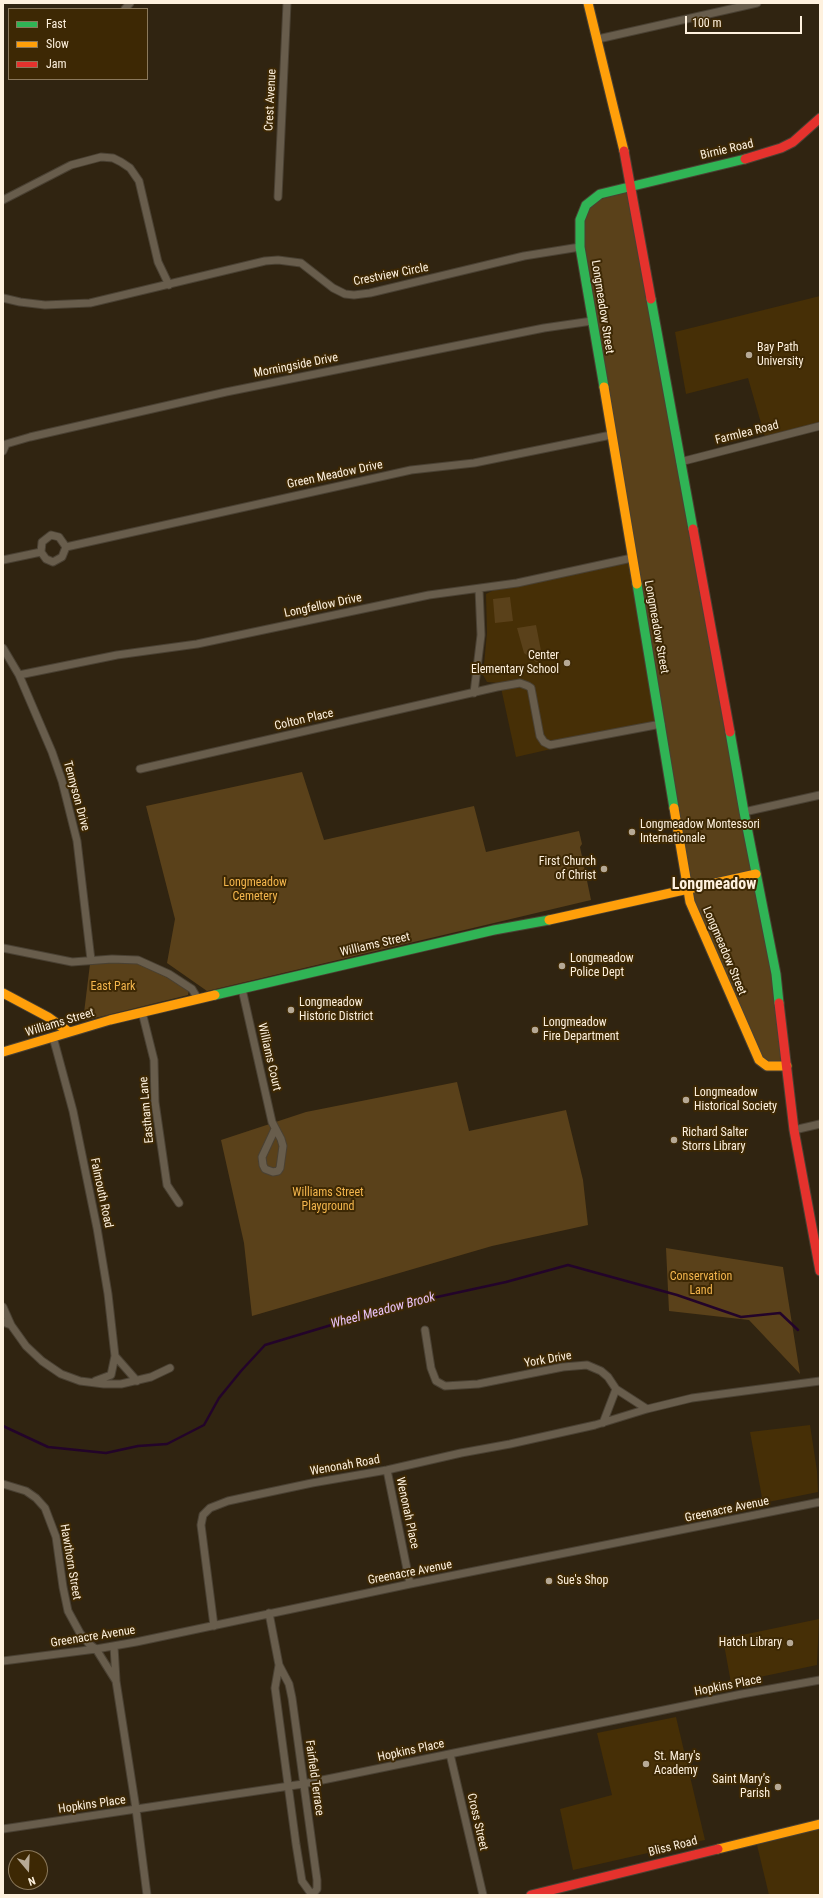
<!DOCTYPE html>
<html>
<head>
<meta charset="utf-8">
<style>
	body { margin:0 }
	#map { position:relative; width:823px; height:1898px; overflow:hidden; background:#302411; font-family:"Roboto Condensed",sans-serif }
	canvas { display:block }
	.frame { position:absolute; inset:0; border:4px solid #fef1de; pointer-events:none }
	.legend { position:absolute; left:8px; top:8px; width:140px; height:72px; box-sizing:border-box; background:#3d2804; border:1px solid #8a785b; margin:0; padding:5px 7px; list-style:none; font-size:12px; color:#fef1de }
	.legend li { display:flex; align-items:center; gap:8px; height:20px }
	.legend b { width:20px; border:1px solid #8a785b }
	.north { position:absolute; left:8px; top:1850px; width:40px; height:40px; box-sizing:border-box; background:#3d2804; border:1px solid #8a785b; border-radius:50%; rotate:161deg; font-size:11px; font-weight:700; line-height:16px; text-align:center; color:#fef1de }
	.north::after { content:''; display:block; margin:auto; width:14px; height:18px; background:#b6a996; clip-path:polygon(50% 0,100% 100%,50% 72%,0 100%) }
	.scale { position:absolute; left:685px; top:16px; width:117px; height:18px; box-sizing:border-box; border:2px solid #fef1de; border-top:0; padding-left:5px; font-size:12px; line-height:14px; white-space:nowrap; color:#fef1de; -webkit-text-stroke:3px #3d2804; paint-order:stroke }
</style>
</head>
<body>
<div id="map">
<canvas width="823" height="1898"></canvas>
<div class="frame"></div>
<ul class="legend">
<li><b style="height:5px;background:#30b455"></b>Fast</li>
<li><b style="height:5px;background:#ff9f0a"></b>Slow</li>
<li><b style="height:5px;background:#e5322d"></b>Jam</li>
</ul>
<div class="north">N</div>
<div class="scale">100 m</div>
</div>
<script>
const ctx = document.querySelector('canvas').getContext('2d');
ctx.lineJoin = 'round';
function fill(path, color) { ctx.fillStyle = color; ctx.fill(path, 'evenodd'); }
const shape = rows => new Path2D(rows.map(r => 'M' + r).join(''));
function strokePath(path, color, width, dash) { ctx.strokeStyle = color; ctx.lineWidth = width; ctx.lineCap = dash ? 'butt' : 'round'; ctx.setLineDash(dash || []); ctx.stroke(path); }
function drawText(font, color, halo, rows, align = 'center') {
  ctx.font = font + ' "Roboto Condensed",sans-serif'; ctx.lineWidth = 4; ctx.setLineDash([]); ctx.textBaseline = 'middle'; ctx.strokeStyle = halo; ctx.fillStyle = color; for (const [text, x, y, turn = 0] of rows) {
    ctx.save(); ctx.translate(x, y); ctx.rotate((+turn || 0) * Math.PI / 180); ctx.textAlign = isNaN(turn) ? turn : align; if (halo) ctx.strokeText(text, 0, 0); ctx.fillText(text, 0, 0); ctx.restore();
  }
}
fill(shape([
	[820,296,820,423,765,437,748,378,686,394,675,332],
	[632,558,661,724,516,757,500,683,487,682,483,675,487,633,486,594,494,590],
	[810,1425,817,1471,818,1492,763,1503,750,1432],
	[819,1619,817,1665,731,1683,723,1639],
	[676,1717,705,1840,573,1870,560,1809,612,1795,597,1733],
	[820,1829,820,1895,769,1895,757,1845]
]), '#462f06');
fill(shape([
	[631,187,715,642,787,1066,767,1066,696,917,580,247,586,205],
	[510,597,513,621,495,623,493,599],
	[536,625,543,661,536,662,524,653,517,628],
	[302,772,324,840,474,806,486,852,579,831,582,844,580,847,591,900,207,991,167,963,175,919,146,806],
	[119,961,143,964,189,990,188,995,83,1021,90,964],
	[457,1082,469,1131,566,1110,583,1180,588,1225,492,1246,252,1316,244,1243,221,1140,306,1112],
	[666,1248,783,1267,800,1374,749,1320,669,1311]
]), '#5a411a');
strokePath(shape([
	[3,1426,48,1447,106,1453,138,1446,167,1444,204,1425,219,1398,241,1371,265,1345,391,1307,506,1282,568,1265,677,1295,741,1317,780,1313,798,1330]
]), '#23042a', 2.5);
const street = shape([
	[125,9,130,3],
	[598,39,757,3],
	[278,197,287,3],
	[3,200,71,165,101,157,113,158,121,162,130,168,139,181,158,262,169,285],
	[3,298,20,302,45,305,90,303,265,261,278,260,301,263,333,288,345,294,354,295,370,293,524,256,580,247],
	[3,451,6,444,30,437,226,392,544,328,592,321],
	[680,462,820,426],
	[41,552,46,559,53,562,62,557,66,547],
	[3,560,41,552,42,542,51,535,59,537,66,547,411,470,474,463,611,435],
	[3,648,19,675,52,752,62,781,77,841,91,960],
	[19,675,117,655,197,644,429,595,517,583,632,558],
	[474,693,481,635,479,589],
	[140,769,497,687,520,683,528,686,531,688,540,736,544,742,550,745,661,724],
	[744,812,820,795],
	[3,948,72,962,112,959,138,960,169,974,192,989,198,999],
	[242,989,272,1122,281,1139,283,1146,280,1168,278,1171,273,1172,265,1169,263,1165,262,1157,275,1129],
	[142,1012,154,1060,155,1102,167,1185,179,1203],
	[53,1037,73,1111,97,1228,108,1294,115,1356,137,1381],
	[794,1130,820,1124],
	[3,1307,11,1325],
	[3,1322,11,1325,26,1346,42,1361,61,1374,80,1381,104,1384,121,1384,151,1377,170,1368],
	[425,1330,431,1368,436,1381,445,1386,478,1384,563,1367,587,1365,601,1371,608,1377,616,1389,647,1409,692,1398,820,1381],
	[95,1381,111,1375,115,1356],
	[603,1423,616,1389],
	[387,1470,410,1584],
	[3,1484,26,1491,36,1498,45,1508,56,1537,63,1587,68,1611,80,1633,89,1644,96,1649,116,1681,136,1809,147,1895],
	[269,1613,279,1665,289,1684,292,1698,317,1880,317,1889,312,1895],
	[214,1626,201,1525,203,1515,210,1508,228,1501,251,1496,312,1483,387,1470,461,1453,510,1444,595,1425,647,1409],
	[114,1646,116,1680],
	[3,1661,96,1649,136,1642,410,1584,820,1502],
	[279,1665,275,1688,296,1844,302,1881,312,1895],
	[450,1754,483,1895],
	[3,1829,303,1784,742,1694,820,1680]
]);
const fast = shape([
	[651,299,693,529],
	[604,387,580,247,580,220,586,205,600,194,745,159],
	[637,584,674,808],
	[730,732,744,812,776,974,779,1003],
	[215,995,494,930,549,920]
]);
const slow = shape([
	[588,3,624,151],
	[604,387,637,584],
	[674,808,690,902,759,1060,767,1066,787,1066],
	[549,920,756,874],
	[3,993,48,1017,69,1032],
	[3,1052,110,1020,215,995],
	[718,1849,820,1824]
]);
const jam = shape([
	[624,151,651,299],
	[745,159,781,148,793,142,820,118],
	[693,529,730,732],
	[779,1003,794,1130,820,1271],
	[531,1895,718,1849]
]);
strokePath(street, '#4a4133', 9);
strokePath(fast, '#4a4133', 11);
strokePath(slow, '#4a4133', 11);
strokePath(jam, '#4a4133', 11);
strokePath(street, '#685d4c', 7);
strokePath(fast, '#30b455', 9);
strokePath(slow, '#ff9f0a', 9);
strokePath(jam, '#e5322d', 9);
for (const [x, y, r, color] of [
	[749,355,4,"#b6a996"],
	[567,663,4,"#b6a996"],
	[632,832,4,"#b6a996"],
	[604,869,4,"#b6a996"],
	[562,966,4,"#b6a996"],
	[291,1010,4,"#b6a996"],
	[535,1030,4,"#b6a996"],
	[686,1100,4,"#b6a996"],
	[674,1140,4,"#b6a996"],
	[549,1581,4,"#b6a996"],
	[790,1643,4,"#b6a996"],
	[646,1764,4,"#b6a996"],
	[778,1787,4,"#b6a996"]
]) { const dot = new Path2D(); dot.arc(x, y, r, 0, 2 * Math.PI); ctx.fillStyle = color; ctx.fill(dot); strokePath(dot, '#3d2804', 1.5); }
drawText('12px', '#fef1de', '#3d2804', [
	["Crest Avenue",271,100,-87],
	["Birnie Road",727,150,-13],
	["Crestview Circle",391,275,-11],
	["Longmeadow Street",602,307,81],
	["Morningside Drive",296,366,-11],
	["Farmlea Road",747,433,-14],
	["Green Meadow Drive",335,475,-12],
	["Longfellow Drive",323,606,-12],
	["Longmeadow Street",656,627,80],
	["Colton Place",304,720,-13],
	["Tennyson Drive",76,796,75],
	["Williams Street",375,945,-13],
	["Longmeadow Street",724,951,67],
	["Williams Street",60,1023,-17],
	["Williams Court",269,1057,77],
	["Eastham Lane",147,1110,-95],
	["Falmouth Road",101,1193,78],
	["York Drive",548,1360,-10],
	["Wenonah Road",345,1466,-10],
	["Greenacre Avenue",727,1510,-12],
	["Wenonah Place",407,1513,78],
	["Hawthorn Street",70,1562,80],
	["Greenacre Avenue",410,1573,-11],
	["Greenacre Avenue",93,1637,-9],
	["Hopkins Place",728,1686,-11],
	["Hopkins Place",411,1751,-12],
	["Fairfield Terrace",314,1778,82],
	["Hopkins Place",92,1805,-8],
	["Cross Street",477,1822,77],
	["Bliss Road",673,1847,-14]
]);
drawText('12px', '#fef1de', '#3d2804', [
	["Bay Path",757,348],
	["University",757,362],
	["Center",559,656,"right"],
	["Elementary School",559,670,"right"],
	["Longmeadow Montessori",640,825],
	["Internationale",640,839],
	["First Church",596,862,"right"],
	["of Christ",596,876,"right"],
	["Longmeadow",570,959],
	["Police Dept",570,973],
	["Longmeadow",299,1003],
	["Historic District",299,1017],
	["Longmeadow",543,1023],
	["Fire Department",543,1037],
	["Longmeadow",694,1093],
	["Historical Society",694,1107],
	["Richard Salter",682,1133],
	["Storrs Library",682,1147],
	["Sue's Shop",557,1581],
	["Hatch Library",782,1643,"right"],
	["St. Mary's",654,1757],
	["Academy",654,1771],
	["Saint Mary’s",770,1780,"right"],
	["Parish",770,1794,"right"]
], 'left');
drawText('12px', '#f4b64d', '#3d2804', [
	["Longmeadow",255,883],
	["Cemetery",255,897],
	["East Park",113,987],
	["Williams Street",328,1193],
	["Playground",328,1207],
	["Conservation",701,1277],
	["Land",701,1291]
]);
drawText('italic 13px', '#eac3f8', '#3d2804', [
	["Wheel Meadow Brook",383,1311,-15]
]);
drawText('bold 16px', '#fef1de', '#3d2804', [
	["Longmeadow",714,885]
]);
</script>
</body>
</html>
